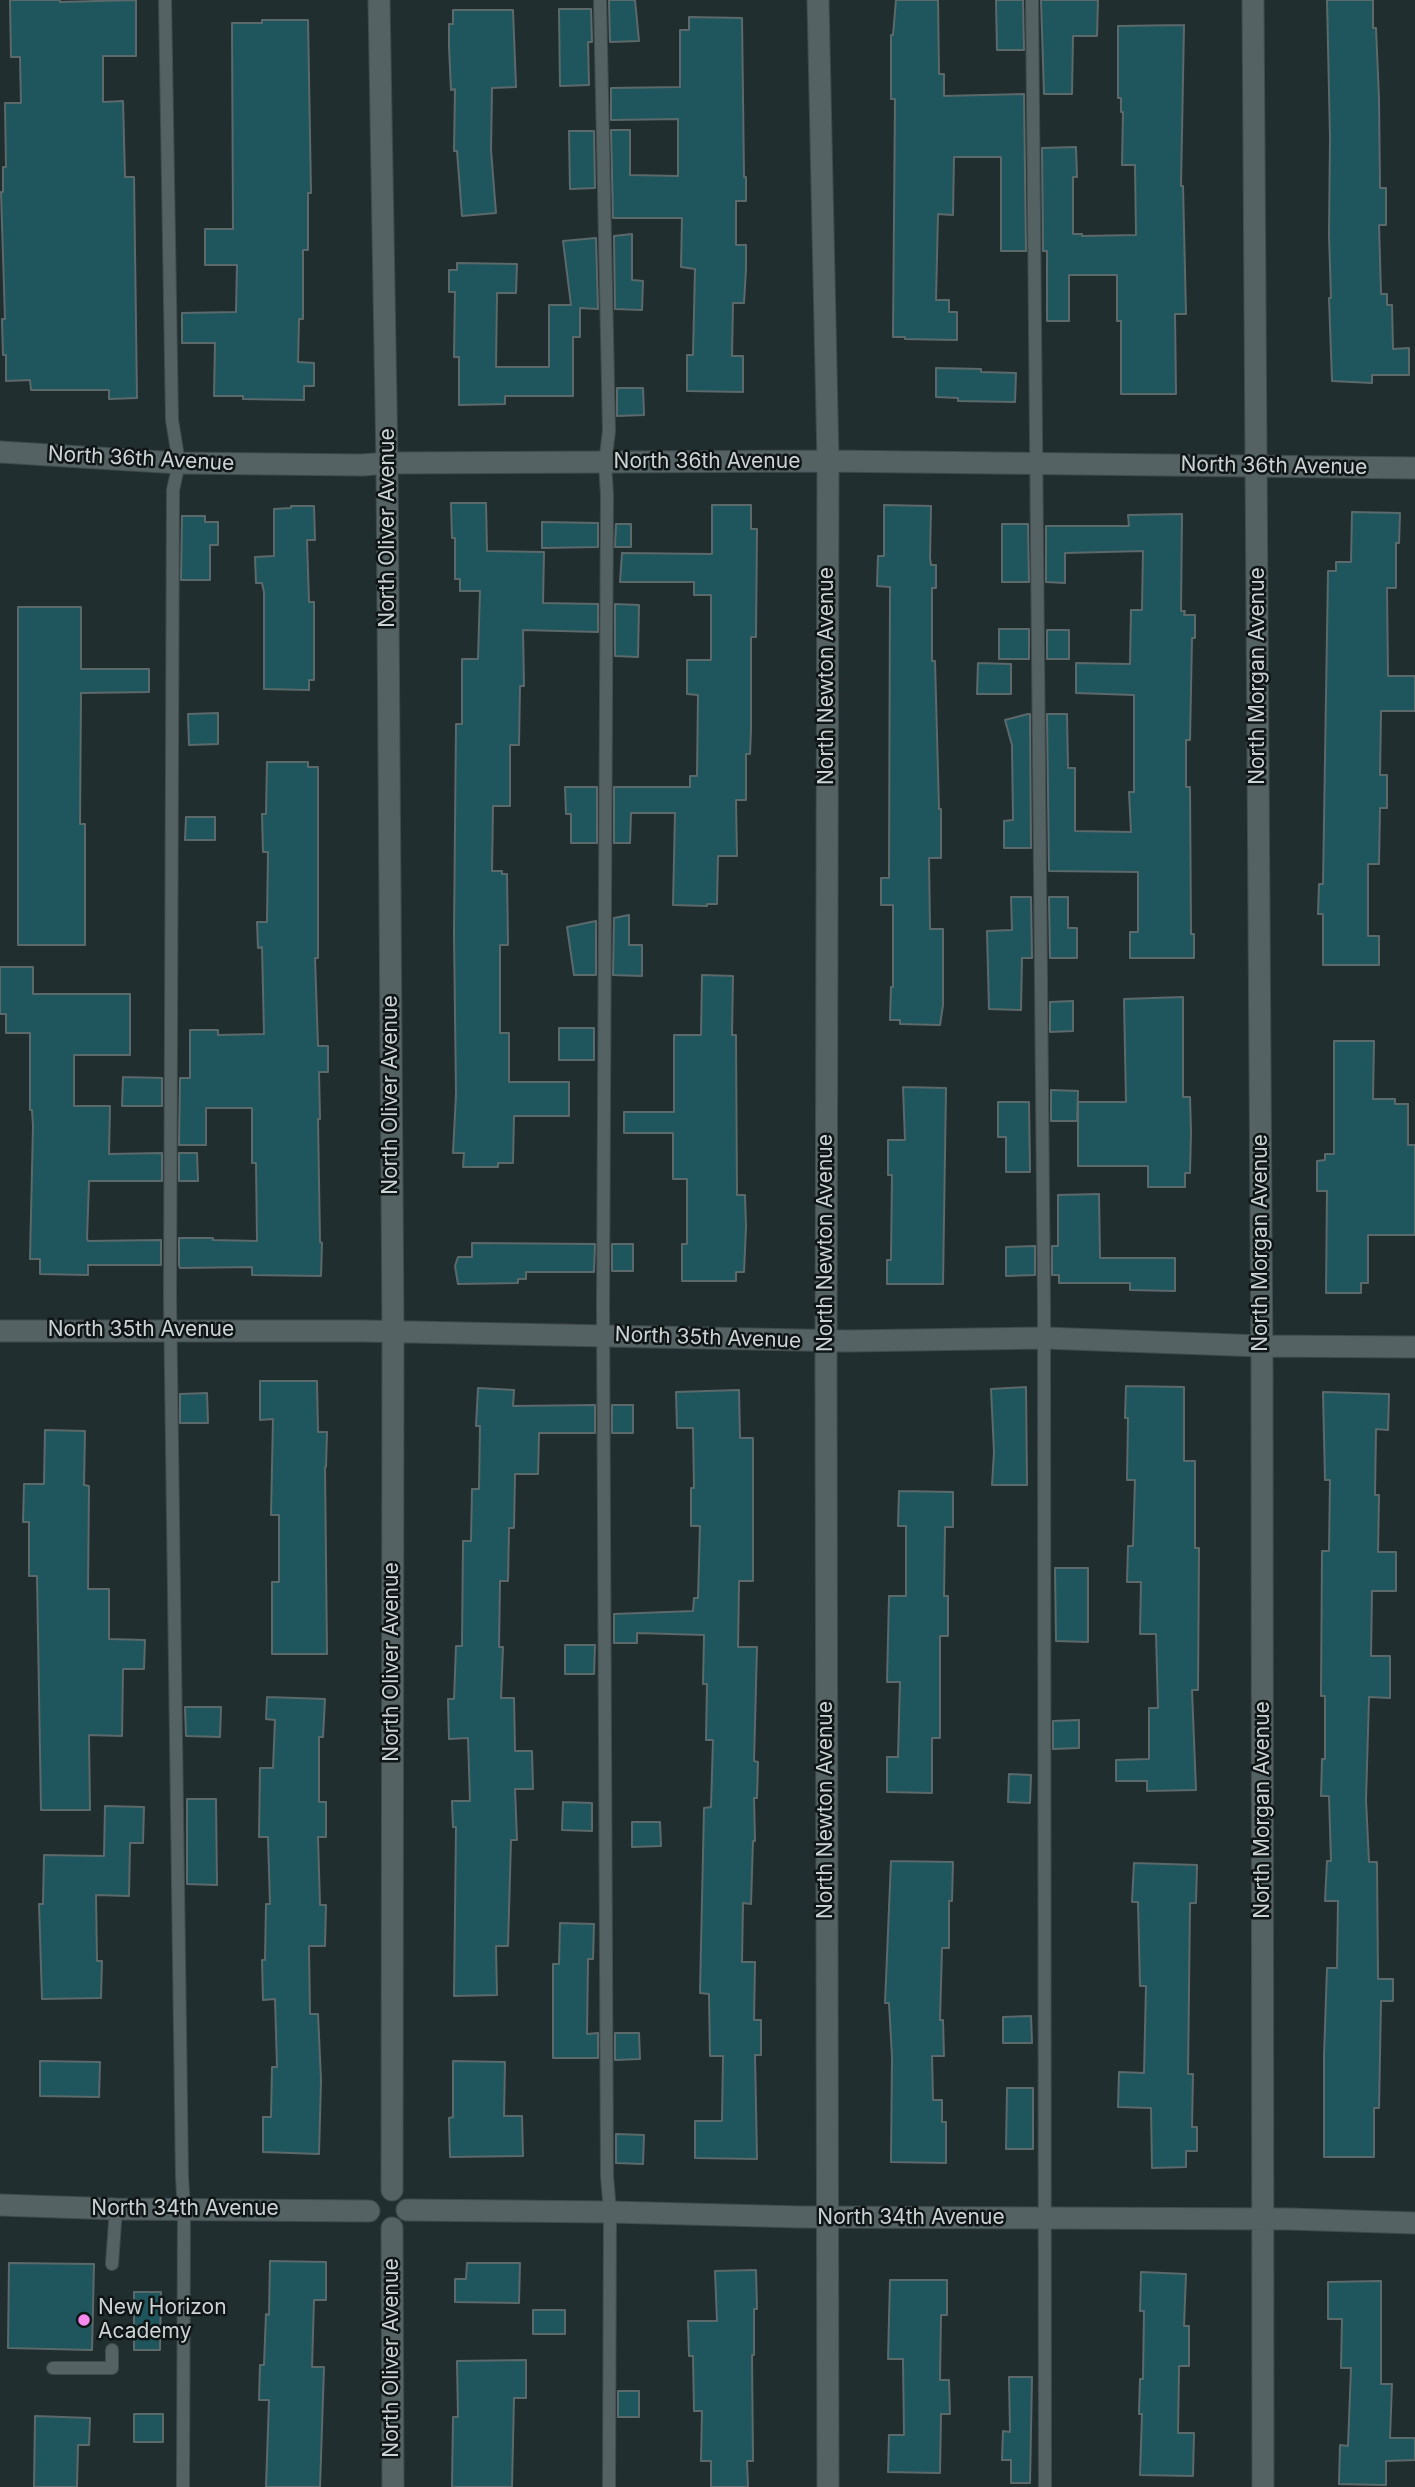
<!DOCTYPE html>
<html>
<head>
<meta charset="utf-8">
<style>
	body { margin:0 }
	canvas { display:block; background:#212e30 }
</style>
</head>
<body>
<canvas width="1415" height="2487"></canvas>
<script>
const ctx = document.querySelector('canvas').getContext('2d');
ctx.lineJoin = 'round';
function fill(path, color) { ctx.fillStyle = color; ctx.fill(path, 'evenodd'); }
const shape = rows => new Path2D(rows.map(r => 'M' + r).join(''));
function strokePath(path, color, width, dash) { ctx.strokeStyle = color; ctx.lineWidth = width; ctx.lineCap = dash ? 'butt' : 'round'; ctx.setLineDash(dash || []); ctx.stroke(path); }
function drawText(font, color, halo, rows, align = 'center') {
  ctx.font = font + ' Inter,sans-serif'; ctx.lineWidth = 5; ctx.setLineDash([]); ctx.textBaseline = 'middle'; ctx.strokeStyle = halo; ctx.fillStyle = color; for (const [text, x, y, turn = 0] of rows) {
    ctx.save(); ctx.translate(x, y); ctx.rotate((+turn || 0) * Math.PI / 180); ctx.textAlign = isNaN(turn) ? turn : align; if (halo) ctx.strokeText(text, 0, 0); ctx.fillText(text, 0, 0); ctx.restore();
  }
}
const building = shape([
	[10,0,60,0,60,2,136,0,136,56,103,56,103,102,123,101,125,177,134,177,137,398,109,399,109,390,31,390,30,380,6,381,6,355,3,355,2,319,5,319,1,192,3,192,3,167,6,167,5,103,21,103,20,57,11,57,10,0],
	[609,0,635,0,639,41,610,42,609,0],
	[896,0,938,0,939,74,944,74,944,96,1024,94,1026,251,1001,251,1001,157,954,157,953,215,938,214,936,300,949,300,949,312,957,312,957,340,905,339,905,337,893,337,895,99,891,99,891,35,893,35,896,0],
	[996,0,1023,0,1024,50,997,50,996,0],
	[1041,0,1098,0,1097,36,1073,36,1072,94,1044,94,1041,0],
	[1327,0,1373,0,1373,28,1376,28,1379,98,1380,188,1386,188,1386,225,1379,225,1381,294,1387,294,1387,305,1392,305,1393,349,1409,348,1409,375,1372,375,1372,383,1332,381,1329,298,1331,298,1329,235,1330,137,1327,0],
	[559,9,591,9,592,42,588,42,589,85,560,86,559,9],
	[453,10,513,10,516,87,492,88,491,150,496,213,462,216,457,151,454,151,455,89,451,90,449,47,449,24,453,24,453,10],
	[689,17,742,18,744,177,746,177,746,201,736,201,736,245,746,245,746,269,744,303,733,303,732,356,743,356,743,392,687,391,687,355,693,355,695,269,681,267,682,218,613,218,611,130,630,130,630,175,678,176,678,119,611,120,611,88,680,87,680,30,689,30,689,17],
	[262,20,308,20,311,193,308,193,308,250,303,250,303,319,299,319,298,362,314,363,314,386,304,386,304,400,243,399,243,396,214,396,215,343,182,343,182,313,236,312,237,265,205,265,205,229,233,229,232,23,262,23,262,20],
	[1184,25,1181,186,1183,186,1186,314,1175,314,1176,394,1121,394,1121,321,1117,321,1117,275,1069,275,1069,321,1047,321,1047,251,1043,251,1042,148,1076,147,1077,177,1073,177,1073,234,1082,234,1082,236,1136,235,1135,165,1122,165,1123,112,1121,112,1121,98,1118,98,1118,26,1184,25],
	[569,131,594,131,595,188,570,189,569,131],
	[632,234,632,280,643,281,642,310,615,309,614,236,632,234],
	[596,238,598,309,580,308,580,337,573,337,573,396,505,396,505,404,459,405,459,357,454,357,455,292,449,292,449,270,457,270,457,263,517,264,516,293,497,293,496,367,549,367,549,305,571,305,563,241,596,238],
	[936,368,981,369,981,372,1016,373,1015,402,958,401,958,398,936,397,936,368],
	[617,388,643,388,644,415,617,416,617,388],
	[451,503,486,503,487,551,544,552,543,603,598,604,598,632,523,630,524,686,520,686,519,745,510,745,510,806,493,806,492,871,502,871,502,874,507,874,508,945,500,945,500,1033,509,1033,509,1082,569,1082,569,1116,514,1116,513,1163,498,1163,498,1167,463,1167,464,1153,453,1153,456,1094,454,933,456,724,462,724,462,659,478,659,480,591,460,591,460,579,455,579,455,538,452,538,451,503],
	[712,505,751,505,751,529,757,529,756,637,751,637,751,730,750,754,746,754,746,800,736,800,737,856,718,856,717,904,707,904,707,906,673,905,675,813,631,813,630,843,614,843,614,787,690,787,690,776,697,776,698,695,687,694,687,660,711,660,711,595,694,595,694,582,620,582,622,553,712,554,712,505],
	[884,505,931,506,930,558,931,565,936,565,936,588,932,588,932,661,935,661,939,809,941,809,941,858,929,858,930,929,943,929,943,1005,940,1025,900,1024,900,1020,890,1020,891,987,893,987,893,905,881,905,881,878,889,878,890,587,877,586,878,556,884,556,884,505],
	[291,506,314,506,315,540,307,540,309,602,314,602,314,680,309,680,309,690,264,689,264,592,262,583,256,583,255,557,274,556,274,509,291,508,291,506],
	[1352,512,1400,513,1399,543,1396,543,1396,588,1387,588,1388,676,1415,676,1415,711,1381,711,1380,775,1387,775,1387,808,1380,808,1379,864,1368,864,1368,936,1379,936,1379,965,1323,965,1323,914,1318,914,1319,884,1323,884,1328,571,1336,571,1336,562,1351,562,1352,512],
	[1182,514,1181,611,1185,611,1184,615,1195,615,1195,638,1192,638,1190,740,1186,740,1186,787,1190,787,1191,934,1194,934,1194,958,1130,958,1130,932,1138,932,1138,872,1049,871,1047,714,1067,714,1068,768,1075,768,1075,831,1131,832,1129,792,1134,792,1134,695,1076,693,1076,663,1130,664,1131,610,1142,610,1143,551,1065,553,1065,583,1046,582,1046,526,1129,526,1128,515,1182,514],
	[182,516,205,516,205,522,218,522,218,545,210,545,210,580,181,580,182,516],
	[542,522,598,523,598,547,542,548,542,522],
	[616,524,631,524,631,547,615,547,616,524],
	[1002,524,1028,524,1029,582,1002,582,1002,524],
	[615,604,639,605,638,657,615,656,615,604],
	[18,607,81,607,81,669,149,669,149,692,81,693,80,824,85,824,85,945,18,945,18,607],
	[999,629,1029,629,1029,659,999,659,999,629],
	[1047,630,1069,630,1069,659,1047,659,1047,630],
	[978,663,1011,664,1011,694,977,694,978,663],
	[218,713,218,744,189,745,188,714,218,713],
	[1028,714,1030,714,1031,848,1004,848,1004,821,1013,820,1012,745,1005,720,1028,714],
	[267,762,308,762,308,767,318,767,318,958,315,958,318,1046,328,1046,328,1072,319,1072,320,1119,318,1119,320,1242,322,1243,321,1276,252,1275,252,1267,180,1268,179,1265,179,1238,213,1238,213,1240,257,1241,256,1163,252,1163,252,1108,206,1108,206,1145,179,1145,180,1078,190,1078,190,1030,218,1030,218,1035,264,1034,262,947,258,948,257,922,267,922,268,852,263,852,262,814,266,814,267,762],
	[565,787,597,787,597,843,571,843,571,814,566,814,565,787],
	[186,817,215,817,215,840,185,840,186,817],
	[1011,897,1031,897,1032,958,1022,958,1021,1010,989,1009,987,931,1012,930,1011,897],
	[1049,897,1068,897,1068,928,1077,928,1077,958,1050,958,1049,897],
	[629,915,629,945,642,945,642,976,613,975,614,918,629,915],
	[596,921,596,975,574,975,567,927,596,921],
	[0,967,33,967,33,994,130,994,130,1055,74,1055,74,1106,110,1106,109,1154,162,1153,162,1181,89,1181,87,1238,88,1241,161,1240,161,1265,88,1265,88,1275,40,1274,40,1259,30,1259,33,1126,32,1110,30,1110,30,1033,6,1033,6,1014,0,1014,0,967],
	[702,975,733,976,732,1035,736,1035,737,1195,745,1195,746,1227,744,1272,736,1272,736,1281,682,1281,682,1244,687,1244,687,1179,673,1179,673,1133,624,1133,624,1112,674,1112,674,1035,701,1035,702,975],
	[1183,997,1183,1097,1190,1097,1191,1132,1190,1173,1185,1173,1185,1187,1148,1187,1148,1166,1078,1166,1078,1102,1126,1102,1124,999,1183,997],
	[1073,1001,1073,1031,1050,1032,1050,1002,1073,1001],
	[559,1028,594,1028,594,1060,559,1060,559,1028],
	[1334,1041,1374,1041,1373,1099,1395,1099,1395,1104,1408,1104,1408,1145,1415,1145,1415,1235,1368,1235,1368,1283,1361,1283,1361,1293,1326,1293,1327,1191,1317,1191,1317,1161,1325,1160,1325,1154,1334,1154,1334,1041],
	[123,1077,162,1078,162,1106,122,1106,123,1077],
	[903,1087,946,1088,943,1284,887,1284,887,1260,891,1260,892,1175,888,1175,888,1140,905,1140,903,1087],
	[1051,1090,1078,1091,1077,1121,1051,1121,1051,1090],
	[998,1102,1029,1102,1030,1172,1006,1172,1006,1137,998,1137,998,1102],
	[179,1153,197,1153,198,1181,179,1181,179,1153],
	[1099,1194,1100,1258,1175,1258,1175,1291,1130,1290,1130,1283,1059,1283,1059,1275,1052,1275,1052,1246,1058,1246,1058,1195,1099,1194],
	[472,1243,595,1244,594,1272,526,1272,526,1279,518,1279,518,1283,458,1284,455,1266,458,1257,472,1257,472,1243],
	[612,1244,633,1244,633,1271,612,1271,612,1244],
	[1035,1246,1035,1275,1006,1276,1006,1247,1035,1246],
	[260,1381,317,1381,318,1432,327,1432,326,1467,325,1467,327,1654,272,1654,272,1582,279,1582,279,1515,271,1515,273,1419,260,1420,260,1381],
	[1126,1386,1184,1387,1184,1461,1195,1461,1195,1548,1199,1548,1198,1690,1192,1690,1196,1790,1147,1791,1147,1781,1116,1781,1116,1760,1149,1759,1149,1708,1158,1708,1156,1634,1140,1634,1141,1582,1127,1582,1128,1546,1133,1546,1135,1480,1127,1480,1128,1418,1125,1418,1126,1386],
	[1026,1387,1027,1485,992,1485,994,1452,991,1389,1026,1387],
	[478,1388,514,1390,513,1406,595,1405,595,1433,539,1433,538,1474,515,1474,514,1528,509,1528,508,1581,500,1581,499,1647,503,1647,501,1698,514,1698,515,1751,532,1751,533,1789,515,1789,517,1840,511,1840,508,1946,496,1946,497,1995,454,1996,456,1827,453,1827,452,1801,470,1801,468,1738,449,1739,448,1699,454,1699,456,1646,462,1646,463,1541,471,1541,472,1489,479,1489,480,1426,476,1426,478,1388],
	[739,1390,740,1438,753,1438,753,1581,739,1581,738,1647,757,1647,754,1761,758,1762,757,1798,754,1798,755,1841,753,1841,751,1904,743,1903,742,1962,755,1962,754,2020,761,2020,761,2055,755,2055,757,2159,695,2158,695,2121,722,2121,723,2056,710,2056,709,1994,700,1993,704,1808,711,1807,713,1740,706,1740,707,1684,703,1684,704,1635,637,1633,637,1643,614,1643,614,1614,693,1611,694,1598,698,1598,700,1526,691,1526,691,1488,694,1488,693,1428,677,1428,676,1392,739,1390],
	[1323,1392,1389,1394,1388,1430,1376,1429,1375,1495,1379,1495,1378,1552,1396,1552,1396,1591,1372,1591,1371,1656,1390,1656,1390,1698,1369,1697,1366,1800,1369,1862,1377,1862,1378,1979,1393,1979,1393,2001,1381,2001,1379,2108,1374,2108,1374,2157,1324,2157,1324,2056,1327,1968,1337,1968,1338,1901,1325,1901,1327,1861,1331,1861,1329,1796,1321,1796,1322,1759,1325,1759,1325,1696,1321,1696,1322,1551,1329,1551,1330,1480,1325,1480,1323,1392],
	[207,1393,208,1423,180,1423,180,1394,207,1393],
	[612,1405,633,1405,633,1433,612,1433,612,1405],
	[45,1430,85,1431,84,1485,89,1486,88,1589,109,1589,109,1639,145,1640,144,1669,123,1669,122,1736,89,1735,90,1810,41,1810,37,1576,29,1576,29,1522,23,1522,24,1484,44,1484,45,1430],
	[899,1491,953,1492,953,1527,945,1527,944,1596,948,1596,948,1636,940,1636,940,1738,932,1738,932,1793,887,1792,887,1757,898,1757,900,1682,887,1682,889,1596,906,1596,906,1526,898,1526,899,1491],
	[1055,1568,1088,1568,1088,1642,1056,1641,1055,1568],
	[565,1645,595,1645,594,1674,565,1674,565,1645],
	[267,1697,325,1699,323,1737,319,1737,319,1802,326,1802,326,1837,318,1837,320,1905,326,1905,325,1946,309,1946,310,2014,318,2014,321,2080,319,2154,263,2152,263,2117,271,2117,272,2067,277,2067,275,1999,263,2000,262,1960,265,1960,266,1904,270,1904,268,1837,259,1837,260,1768,273,1768,275,1720,266,1719,267,1697],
	[185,1707,221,1707,220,1737,186,1736,185,1707],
	[1079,1720,1079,1748,1053,1749,1053,1721,1079,1720],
	[1009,1774,1031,1775,1030,1803,1008,1802,1009,1774],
	[187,1799,216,1799,217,1885,187,1884,187,1799],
	[563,1802,592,1803,592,1831,562,1830,563,1802],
	[105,1806,144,1807,143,1843,130,1843,129,1896,96,1895,97,1961,102,1961,101,1998,42,1999,39,1904,43,1904,44,1855,104,1856,105,1806],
	[632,1822,660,1822,661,1846,632,1847,632,1822],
	[891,1861,953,1862,952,1901,949,1901,949,1948,942,1948,940,2020,943,2020,944,2056,932,2056,933,2100,942,2100,942,2122,946,2122,946,2163,891,2162,892,2057,889,2003,885,2003,891,1861],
	[1134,1863,1197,1865,1196,1903,1190,1903,1188,2074,1193,2074,1192,2127,1197,2127,1197,2151,1186,2151,1186,2167,1152,2168,1151,2108,1118,2107,1119,2072,1144,2073,1146,1986,1140,1986,1138,1902,1132,1902,1134,1863],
	[560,1923,594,1924,593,1959,588,1959,587,2034,598,2033,598,2058,553,2058,553,1964,559,1964,560,1923],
	[1031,2016,1032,2043,1003,2043,1003,2017,1031,2016],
	[615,2033,639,2033,640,2059,615,2060,615,2033],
	[40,2061,100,2062,99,2097,40,2096,40,2061],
	[453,2061,505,2062,504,2116,522,2116,523,2156,450,2157,449,2118,453,2117,453,2061],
	[1007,2088,1033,2088,1033,2149,1006,2149,1007,2088],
	[616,2134,644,2135,643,2164,616,2163,616,2134],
	[270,2261,326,2262,326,2300,314,2300,312,2367,324,2367,320,2487,266,2487,269,2400,259,2400,260,2365,264,2365,266,2314,269,2315,270,2261],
	[9,2263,94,2264,92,2350,8,2348,9,2263],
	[467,2263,520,2263,519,2303,455,2302,455,2279,466,2279,467,2263],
	[756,2270,757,2309,754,2309,754,2355,752,2355,753,2461,747,2461,748,2487,711,2487,711,2461,701,2461,702,2411,694,2411,693,2356,689,2356,688,2321,717,2321,715,2271,756,2270],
	[1141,2272,1186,2274,1184,2326,1189,2326,1189,2366,1179,2366,1178,2433,1194,2433,1193,2476,1140,2475,1142,2414,1139,2414,1140,2379,1143,2379,1144,2311,1140,2311,1141,2272],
	[890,2280,947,2280,947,2315,941,2315,940,2380,949,2380,950,2414,941,2414,940,2473,888,2472,889,2435,904,2435,903,2359,888,2359,890,2280],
	[1381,2281,1381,2384,1392,2384,1390,2438,1415,2438,1415,2460,1386,2461,1386,2485,1339,2484,1340,2445,1348,2446,1351,2368,1341,2368,1342,2319,1328,2319,1328,2282,1381,2281],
	[134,2292,161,2292,160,2350,134,2350,134,2292],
	[533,2310,565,2310,565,2334,533,2334,533,2310],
	[526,2360,526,2398,514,2398,512,2487,452,2487,453,2417,458,2417,457,2361,526,2360],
	[1009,2377,1032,2377,1030,2483,1011,2483,1011,2460,1002,2460,1003,2431,1010,2432,1009,2377],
	[618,2391,639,2391,639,2417,618,2417,618,2391],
	[134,2414,163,2414,163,2442,134,2442,134,2414],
	[35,2416,90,2418,89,2445,78,2445,77,2487,34,2487,35,2416]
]);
fill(building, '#1f555c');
strokePath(building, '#5b696b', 2);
const service = shape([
	[165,0,172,420,179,463,173,490,170,1298,182,2177,184,2209,183,2487],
	[600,0,609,431,605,463,607,495,603,1306,607,2176,610,2212,609,2487],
	[1032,0,1044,1306,1045,2487],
	[112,2264,116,2209],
	[53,2368,112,2368,112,2350]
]);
const minor = shape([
	[379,0,387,463,393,1332,392,2190],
	[818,0,828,461,826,1364,828,2487],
	[1253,0,1262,1370,1263,2487],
	[0,452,179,463,362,465,387,463,828,461,1415,468],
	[0,1331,363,1331,849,1341,1044,1338,1261,1346,1415,1347],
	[0,2205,116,2209,369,2211],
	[407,2210,610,2212,801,2217,1290,2219,1415,2223],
	[392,2228,393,2487]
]);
strokePath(service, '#404b4d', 14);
strokePath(minor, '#404b4d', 23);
strokePath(service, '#546264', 12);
strokePath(minor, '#546264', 21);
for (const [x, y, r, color] of [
	[84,2320,7,"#f689ee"]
]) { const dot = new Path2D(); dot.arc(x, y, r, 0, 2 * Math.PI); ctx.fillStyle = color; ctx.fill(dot); strokePath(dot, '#101516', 2.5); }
drawText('21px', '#cbd3d4', '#101516', [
	["North 36th Avenue",141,459,3],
	["North 36th Avenue",707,462],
	["North 36th Avenue",1274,466,1],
	["North Oliver Avenue",388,528,-90],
	["North Newton Avenue",827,676,-90],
	["North Morgan Avenue",1258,676,-90],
	["North Oliver Avenue",391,1095,-90],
	["North Newton Avenue",826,1243,-90],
	["North Morgan Avenue",1261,1243,-90],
	["North 35th Avenue",141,1330],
	["North 35th Avenue",708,1338,2],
	["North Oliver Avenue",392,1662,-90],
	["North Newton Avenue",826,1810,-90],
	["North Morgan Avenue",1263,1810,-90],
	["North 34th Avenue",185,2209],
	["North 34th Avenue",911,2218],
	["North Oliver Avenue",392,2358,-90]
]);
drawText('21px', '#cbd3d4', '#101516', [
	["New Horizon",98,2308],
	["Academy",98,2332]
], 'left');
</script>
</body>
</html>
